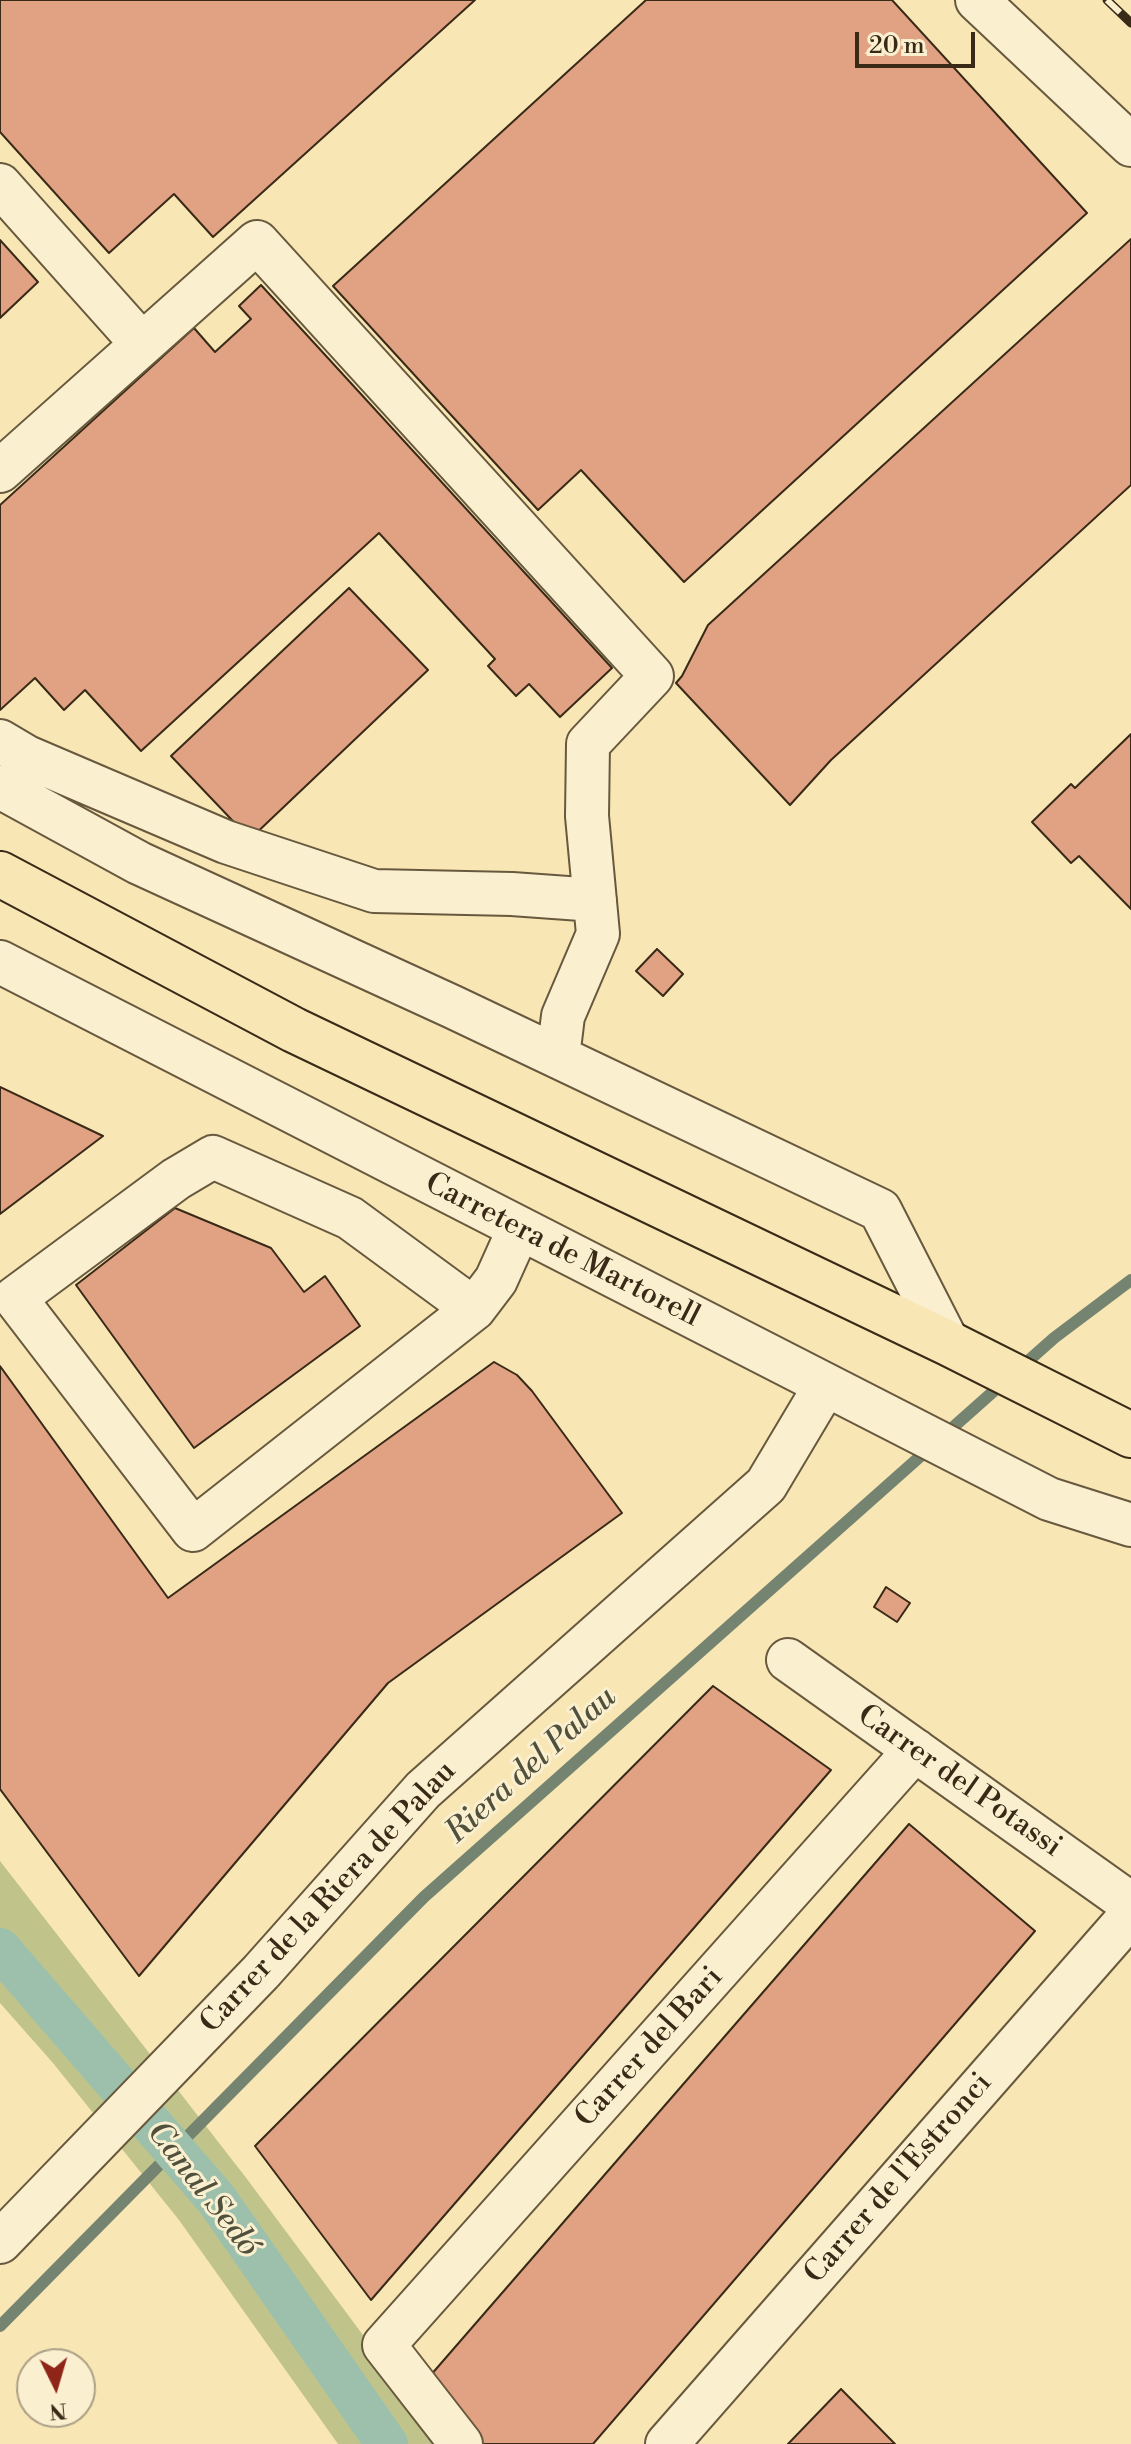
<!DOCTYPE html>
<html>
<head>
<meta charset="utf-8">
<style>
	body { margin:0 }
	#map { position:relative; width:1131px; height:2444px; overflow:hidden; background:#f8e6b5; font-family:"Libre Bodoni",serif }
	canvas { display:block }
	.north { position:absolute; left:16px; top:2348px; width:80px; height:80px; box-sizing:border-box; background:#faefcf; border:2px solid #aca085; border-radius:50%; rotate:175deg; font-size:22px; font-weight:700; line-height:32px; text-align:center; color:#382a17 }
	.north::after { content:''; display:block; margin:auto; width:28px; height:36px; background:#8f2418; clip-path:polygon(50% 0,100% 100%,50% 72%,0 100%) }
	.scale { position:absolute; left:855px; top:32px; width:120px; height:36px; box-sizing:border-box; border:4px solid #382a17; border-top:0; padding-left:10px; font-size:24px; line-height:28px; white-space:nowrap; color:#382a17; -webkit-text-stroke:6px #faefcf; paint-order:stroke }
</style>
</head>
<body>
<div id="map">
<canvas width="1131" height="2444"></canvas>
<div class="north">N</div>
<div class="scale">20 m</div>
</div>
<script>
const ctx = document.querySelector('canvas').getContext('2d');
ctx.lineJoin = 'round';
function fill(path, color) { ctx.fillStyle = color; ctx.fill(path, 'evenodd'); }
const shape = rows => new Path2D(rows.map(r => 'M' + r).join(''));
function strokePath(path, color, width, dash) { ctx.strokeStyle = color; ctx.lineWidth = width; ctx.lineCap = dash ? 'butt' : 'round'; ctx.setLineDash(dash || []); ctx.stroke(path); }
function drawText(font, color, halo, rows, align = 'center') {
  ctx.font = font + ' "Libre Bodoni",serif'; ctx.lineWidth = 6; ctx.setLineDash([]); ctx.textBaseline = 'middle'; ctx.strokeStyle = halo; ctx.fillStyle = color; for (const [text, x, y, turn = 0] of rows) {
    ctx.save(); ctx.translate(x, y); ctx.rotate((+turn || 0) * Math.PI / 180); ctx.textAlign = isNaN(turn) ? turn : align; if (halo) ctx.strokeText(text, 0, 0); ctx.fillText(text, 0, 0); ctx.restore();
  }
}
fill(shape([
	[0,1861,247,2179,444,2444,338,2444,179,2220,53,2063,0,2003]
]), '#c0c48b');
strokePath(shape([
	[1018,1370,1054,1338,1131,1280],
	[0,2326,424,1897,1004,1382]
]), '#758470', 12);
strokePath(shape([
	[0,1949,217,2200,387,2444]
]), '#9dc0ac', 42);
const building = shape([
	[0,0,475,0,213,237,174,194,109,253,0,132,0,0],
	[646,0,892,0,1087,213,684,582,581,470,538,510,333,286,646,0],
	[1131,239,1131,485,831,760,790,805,676,683,682,676,708,625,1131,239],
	[0,240,38,282,0,318,0,240],
	[261,285,612,668,560,717,529,684,516,696,488,666,495,659,379,533,141,751,85,690,64,710,35,678,0,710,0,505,194,328,215,352,251,319,239,306,261,285],
	[349,588,428,670,250,839,171,756,349,588],
	[1131,734,1131,909,1079,856,1071,863,1032,822,1071,784,1075,788,1131,734],
	[657,949,683,974,663,996,636,971,657,949],
	[0,1087,103,1136,0,1214,0,1087],
	[175,1208,271,1248,304,1292,325,1276,360,1326,194,1448,76,1285,175,1208],
	[494,1362,517,1375,532,1391,622,1513,388,1683,139,1976,0,1789,0,1366,168,1598,494,1362],
	[886,1587,910,1603,897,1622,874,1607,886,1587],
	[713,1686,831,1770,371,2300,255,2146,713,1686],
	[909,1824,1035,1931,593,2444,483,2444,430,2376,909,1824],
	[841,2389,895,2444,788,2444,841,2389]
]);
fill(building, '#e1a183');
strokePath(building, '#382a17', 2);
const minor = shape([
	[977,0,1131,145],
	[0,185,142,344],
	[0,471,257,242,652,676,588,744,587,816,598,934,563,1016,558,1057],
	[0,741,27,757,226,842,374,891,512,894,595,900],
	[0,787,139,863,453,1007,880,1210,948,1343],
	[0,962,1049,1499,1131,1525],
	[474,1309,350,1218,213,1157,176,1179,15,1298,193,1530,474,1309,496,1280,519,1229],
	[788,1660,1131,1904],
	[0,2242,261,1972,423,1790,766,1485,825,1386],
	[461,2444,384,2345,915,1750],
	[667,2444,1131,1915]
]);
const major = shape([
	[0,874,294,1030,948,1343,1131,1435]
]);
strokePath(minor, '#68593e', 46);
strokePath(major, '#382a17', 48);
strokePath(minor, '#faefcf', 42);
strokePath(major, '#f8e6b5', 44);
const rail = shape([
	[1107,0,1131,23]
]);
strokePath(rail, '#382a17', 9);
strokePath(rail, '#faefcf', 6, [18]);
drawText('30px', '#382a17', '#faefcf', [
	["Carretera de Martorell",562,1251,27],
	["Carrer del Potassi",959,1782,35],
	["Carrer de la Riera de Palau",329,1898,-47],
	["Carrer del Bari",650,2048,-48],
	["Carrer de l'Estronci",899,2179,-49]
]);
drawText('italic 32px', '#51503c', '#faefcf', [
	["Riera del Palau",532,1766,-42],
	["Canal Sedó",202,2190,52]
]);
</script>
</body>
</html>
